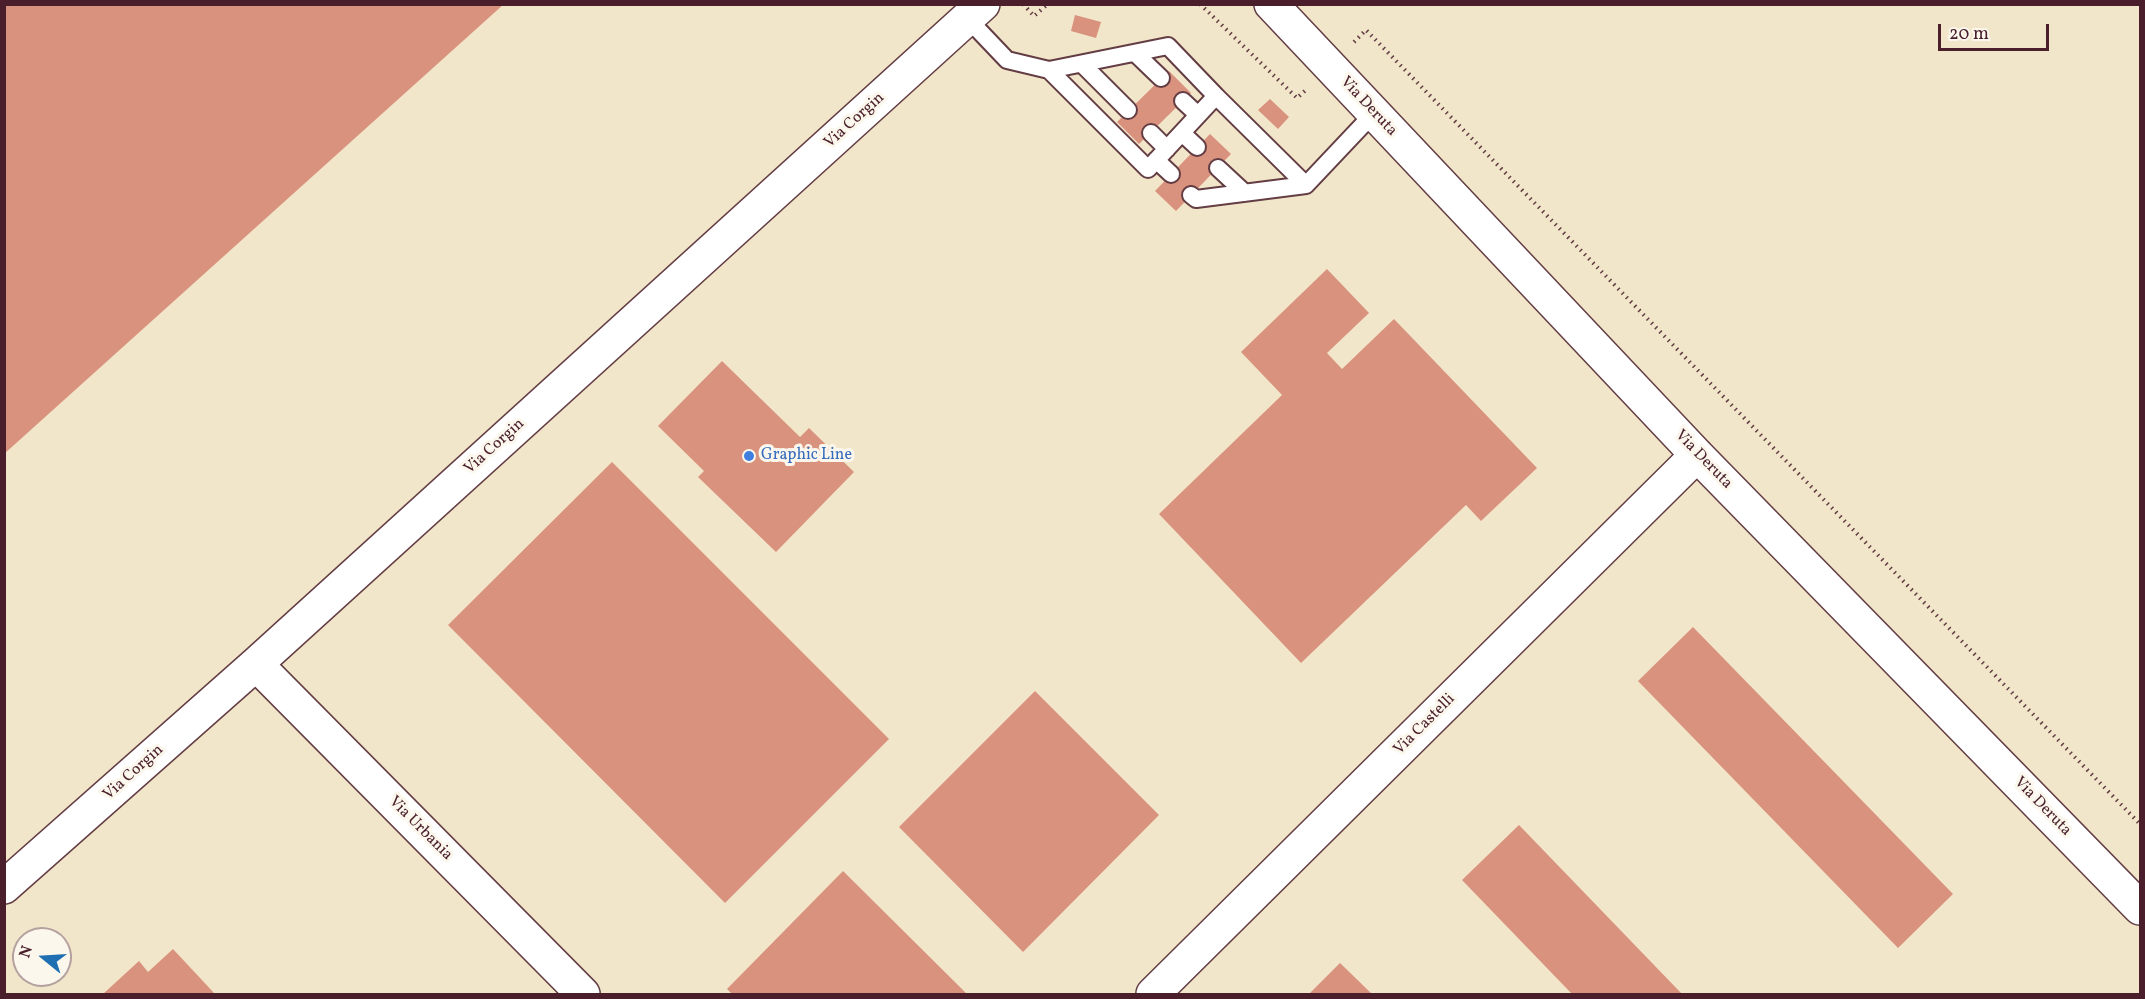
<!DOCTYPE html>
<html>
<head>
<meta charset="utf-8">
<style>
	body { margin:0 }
	#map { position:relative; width:2145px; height:999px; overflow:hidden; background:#f1e6ca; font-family:Vollkorn,serif }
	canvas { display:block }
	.frame { position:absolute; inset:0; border:6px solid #4a1f2b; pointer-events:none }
	.north { position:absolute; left:12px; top:927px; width:60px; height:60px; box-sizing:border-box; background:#fbf7ec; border:2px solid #b4a19f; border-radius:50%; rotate:288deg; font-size:16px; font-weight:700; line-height:24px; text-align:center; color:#4a1f2b }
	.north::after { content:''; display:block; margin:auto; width:21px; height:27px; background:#1f6fb2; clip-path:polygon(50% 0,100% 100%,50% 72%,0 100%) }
	.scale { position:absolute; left:1938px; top:24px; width:111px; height:27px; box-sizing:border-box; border:3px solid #4a1f2b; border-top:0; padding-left:8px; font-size:18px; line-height:21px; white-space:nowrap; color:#4a1f2b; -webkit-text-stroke:4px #fbf7ec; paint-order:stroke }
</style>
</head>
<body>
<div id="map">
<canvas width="2145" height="999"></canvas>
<div class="frame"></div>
<div class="north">N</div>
<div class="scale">20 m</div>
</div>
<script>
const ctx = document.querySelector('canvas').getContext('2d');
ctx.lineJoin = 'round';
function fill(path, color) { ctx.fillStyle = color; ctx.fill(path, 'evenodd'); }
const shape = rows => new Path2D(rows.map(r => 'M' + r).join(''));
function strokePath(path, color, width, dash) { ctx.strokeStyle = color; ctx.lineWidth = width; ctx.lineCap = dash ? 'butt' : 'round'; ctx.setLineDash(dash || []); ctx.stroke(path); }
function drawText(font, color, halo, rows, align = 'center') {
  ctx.font = font + ' Vollkorn,serif'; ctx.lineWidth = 6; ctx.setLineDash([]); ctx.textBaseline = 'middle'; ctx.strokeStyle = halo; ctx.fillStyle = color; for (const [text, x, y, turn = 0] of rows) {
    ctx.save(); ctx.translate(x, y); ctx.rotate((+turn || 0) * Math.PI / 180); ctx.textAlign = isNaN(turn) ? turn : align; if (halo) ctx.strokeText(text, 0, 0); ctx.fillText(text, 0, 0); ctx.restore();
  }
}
fill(shape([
	[4,4,504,4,4,454],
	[1075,15,1101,22,1096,38,1071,31],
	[1169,71,1191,93,1139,144,1117,122],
	[1270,99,1289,117,1278,129,1258,110],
	[1210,134,1231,154,1176,211,1155,191],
	[1327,269,1369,313,1327,353,1342,369,1394,319,1537,468,1481,521,1466,505,1301,663,1159,514,1282,395,1241,352],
	[722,361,800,437,809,428,854,472,776,552,698,477,704,471,658,426],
	[612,462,889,739,725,903,448,625],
	[1693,627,1953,894,1898,948,1638,681],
	[1035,691,1159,815,1023,952,899,827],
	[1519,825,1682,994,1572,994,1462,880],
	[843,871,967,994,732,994,727,989],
	[173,949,214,993,212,994,103,994,139,961,148,972],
	[1340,963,1372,994,1309,994]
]), '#d9927d');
const lane = shape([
	[967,18,1007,60,1049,70,1148,169,1216,96,1306,185,1374,113],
	[1135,53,1161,78],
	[1082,64,1128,110],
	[1049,70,1168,46,1216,96],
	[1183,101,1198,115],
	[1151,133,1167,149],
	[1182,133,1197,147],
	[1156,160,1171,174],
	[1218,168,1245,193],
	[1191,195,1196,199,1306,185]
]);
const street = shape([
	[1271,4,1697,455,2140,908],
	[256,664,583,994],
	[4,887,256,664,983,4],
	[1153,994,1697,455]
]);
strokePath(lane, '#633d43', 20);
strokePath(street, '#633d43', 36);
strokePath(shape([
	[1023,4,1034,16,1048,4],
	[1200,4,1297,98,1306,90],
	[1354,42,1366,30,2140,824]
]), '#633d43', 4, [1.5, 4.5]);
strokePath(lane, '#fff', 16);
strokePath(street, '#fff', 33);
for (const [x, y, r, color] of [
	[749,456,6,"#3f7fe0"]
]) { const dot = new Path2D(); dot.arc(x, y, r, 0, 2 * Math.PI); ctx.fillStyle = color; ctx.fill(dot); strokePath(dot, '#fbf7ec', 2); }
drawText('16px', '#4a1f2b', '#fbf7ec', [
	["Via Deruta",1368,107,47],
	["Via Corgin",855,121,-42],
	["Via Corgin",495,447,-42],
	["Via Deruta",1703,460,46],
	["Via Castelli",1425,725,-45],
	["Via Corgin",134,773,-42],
	["Via Deruta",2042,807,46],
	["Via Urbania",420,829,45]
]);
drawText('16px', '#366cbe', '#fbf7ec', [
	["Graphic Line",761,456]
], 'left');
</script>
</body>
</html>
